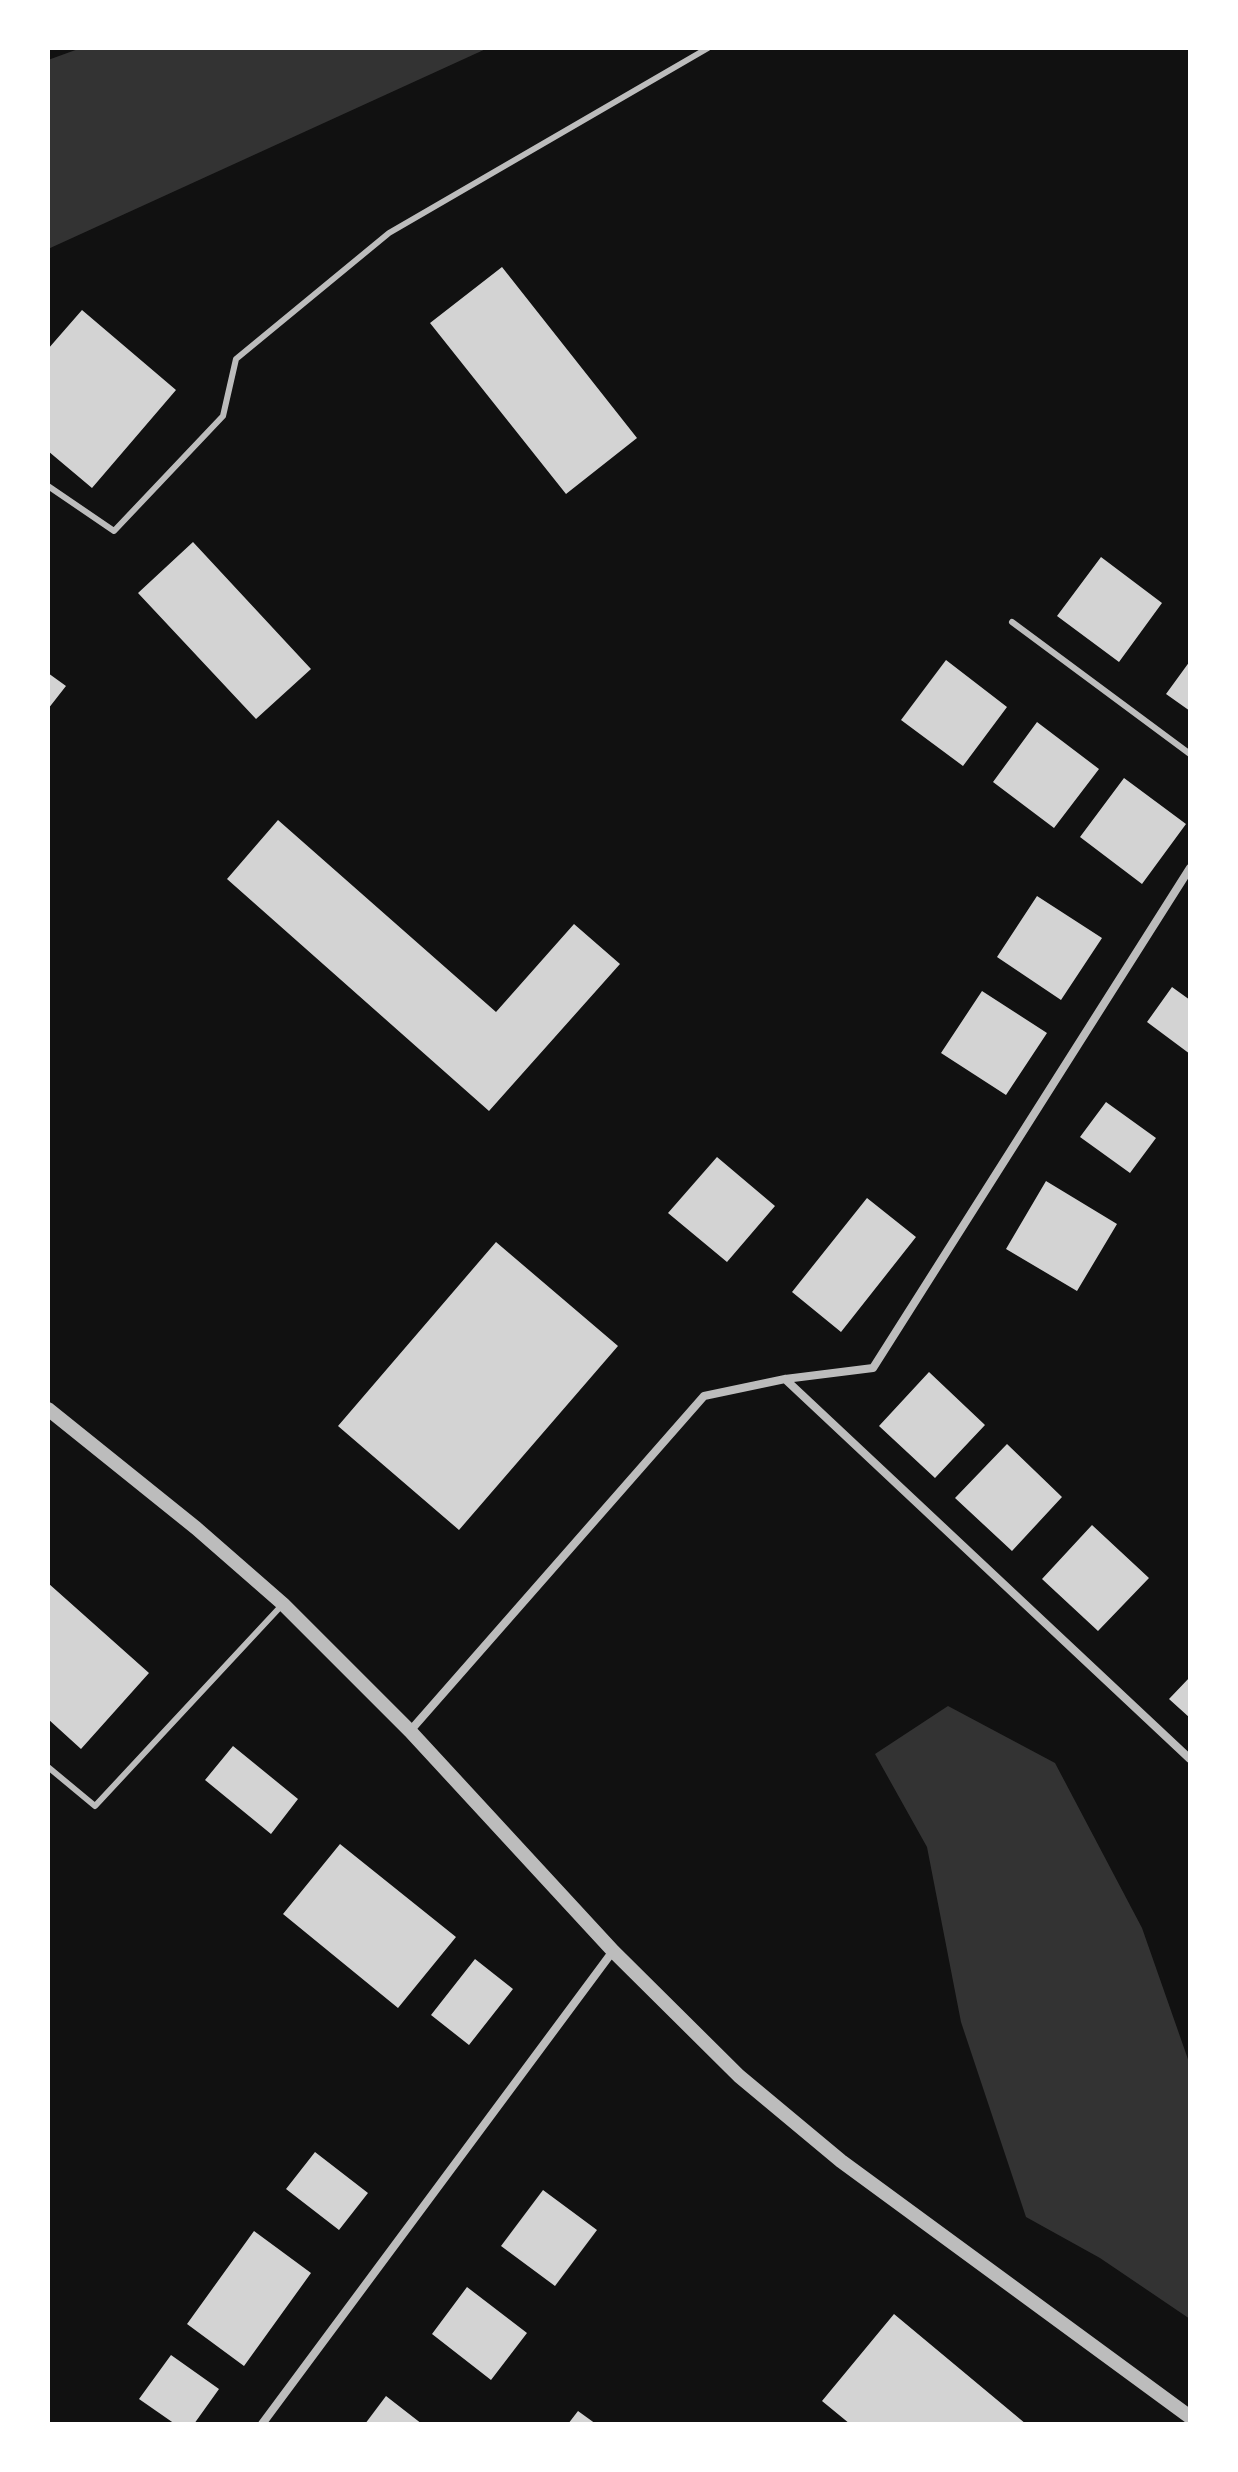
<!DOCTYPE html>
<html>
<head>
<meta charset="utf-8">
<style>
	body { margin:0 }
	#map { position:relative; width:1238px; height:2472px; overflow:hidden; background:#111; font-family:"Exo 2",sans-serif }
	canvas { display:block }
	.frame { position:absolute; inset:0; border:50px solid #fff; pointer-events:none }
</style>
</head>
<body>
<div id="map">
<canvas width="1238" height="2472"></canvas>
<div class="frame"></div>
</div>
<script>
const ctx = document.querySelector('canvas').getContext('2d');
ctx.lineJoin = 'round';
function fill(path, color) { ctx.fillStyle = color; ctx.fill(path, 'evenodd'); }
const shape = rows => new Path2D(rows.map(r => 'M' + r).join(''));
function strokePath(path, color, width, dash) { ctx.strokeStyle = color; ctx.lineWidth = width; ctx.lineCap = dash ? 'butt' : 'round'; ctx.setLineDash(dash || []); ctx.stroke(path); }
fill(shape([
	[81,48,488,48,48,249,48,60],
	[948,1706,1055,1763,1142,1928,1190,2065,1190,2319,1100,2258,1026,2217,961,2022,927,1847,875,1754]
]), '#333');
fill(shape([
	[502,267,637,438,566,494,430,323],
	[82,310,176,390,92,488,48,451,48,349],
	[193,542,311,669,256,719,138,593],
	[1101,557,1162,603,1119,662,1057,616],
	[946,660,1007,707,963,766,901,720],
	[1190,661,1190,711,1166,694],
	[48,673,66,686,48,709],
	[1037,722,1099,769,1054,828,993,782],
	[1124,778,1186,824,1142,884,1080,837],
	[278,820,496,1012,574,924,620,964,489,1111,227,879],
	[1037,896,1102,938,1061,1000,997,957],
	[1172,987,1190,1000,1190,1054,1147,1022],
	[982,991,1047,1033,1006,1095,941,1053],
	[1106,1102,1156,1138,1130,1173,1080,1137],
	[717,1157,775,1206,727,1262,668,1213],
	[1046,1181,1117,1224,1077,1291,1006,1249],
	[867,1198,916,1237,841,1332,792,1292],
	[496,1242,618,1346,459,1530,338,1426],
	[929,1372,985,1425,935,1478,879,1426],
	[1007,1444,1062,1497,1012,1551,955,1498],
	[1092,1525,1149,1578,1098,1631,1042,1579],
	[48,1583,149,1673,81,1749,48,1719],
	[1190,1677,1190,1718,1169,1699],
	[233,1746,298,1799,271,1834,205,1780],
	[340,1844,456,1937,398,2008,283,1914],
	[475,1959,513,1989,469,2045,431,2015],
	[315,2152,368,2193,339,2230,286,2189],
	[543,2190,597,2230,555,2286,501,2246],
	[254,2231,311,2273,244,2366,187,2324],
	[467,2287,527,2333,491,2380,432,2334],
	[894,2314,1026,2424,850,2424,822,2401],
	[171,2355,219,2389,194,2424,175,2424,139,2399],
	[386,2396,422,2424,365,2424],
	[578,2411,596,2424,568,2424]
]), '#d3d3d3');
strokePath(shape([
	[48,486,114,531,223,416,236,359,389,233,708,48],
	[1012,622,1190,754],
	[48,1767,95,1806,283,1604]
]), '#bcbcbc', 6);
strokePath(shape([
	[785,1379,1190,1759],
	[410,1731,704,1396,785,1379,873,1368,1190,868],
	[262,2424,613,1951]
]), '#bcbcbc', 8);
strokePath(shape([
	[48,1409,196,1528,283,1604,410,1731,613,1951,739,2076,841,2161,1190,2417]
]), '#bcbcbc', 14);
</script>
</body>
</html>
